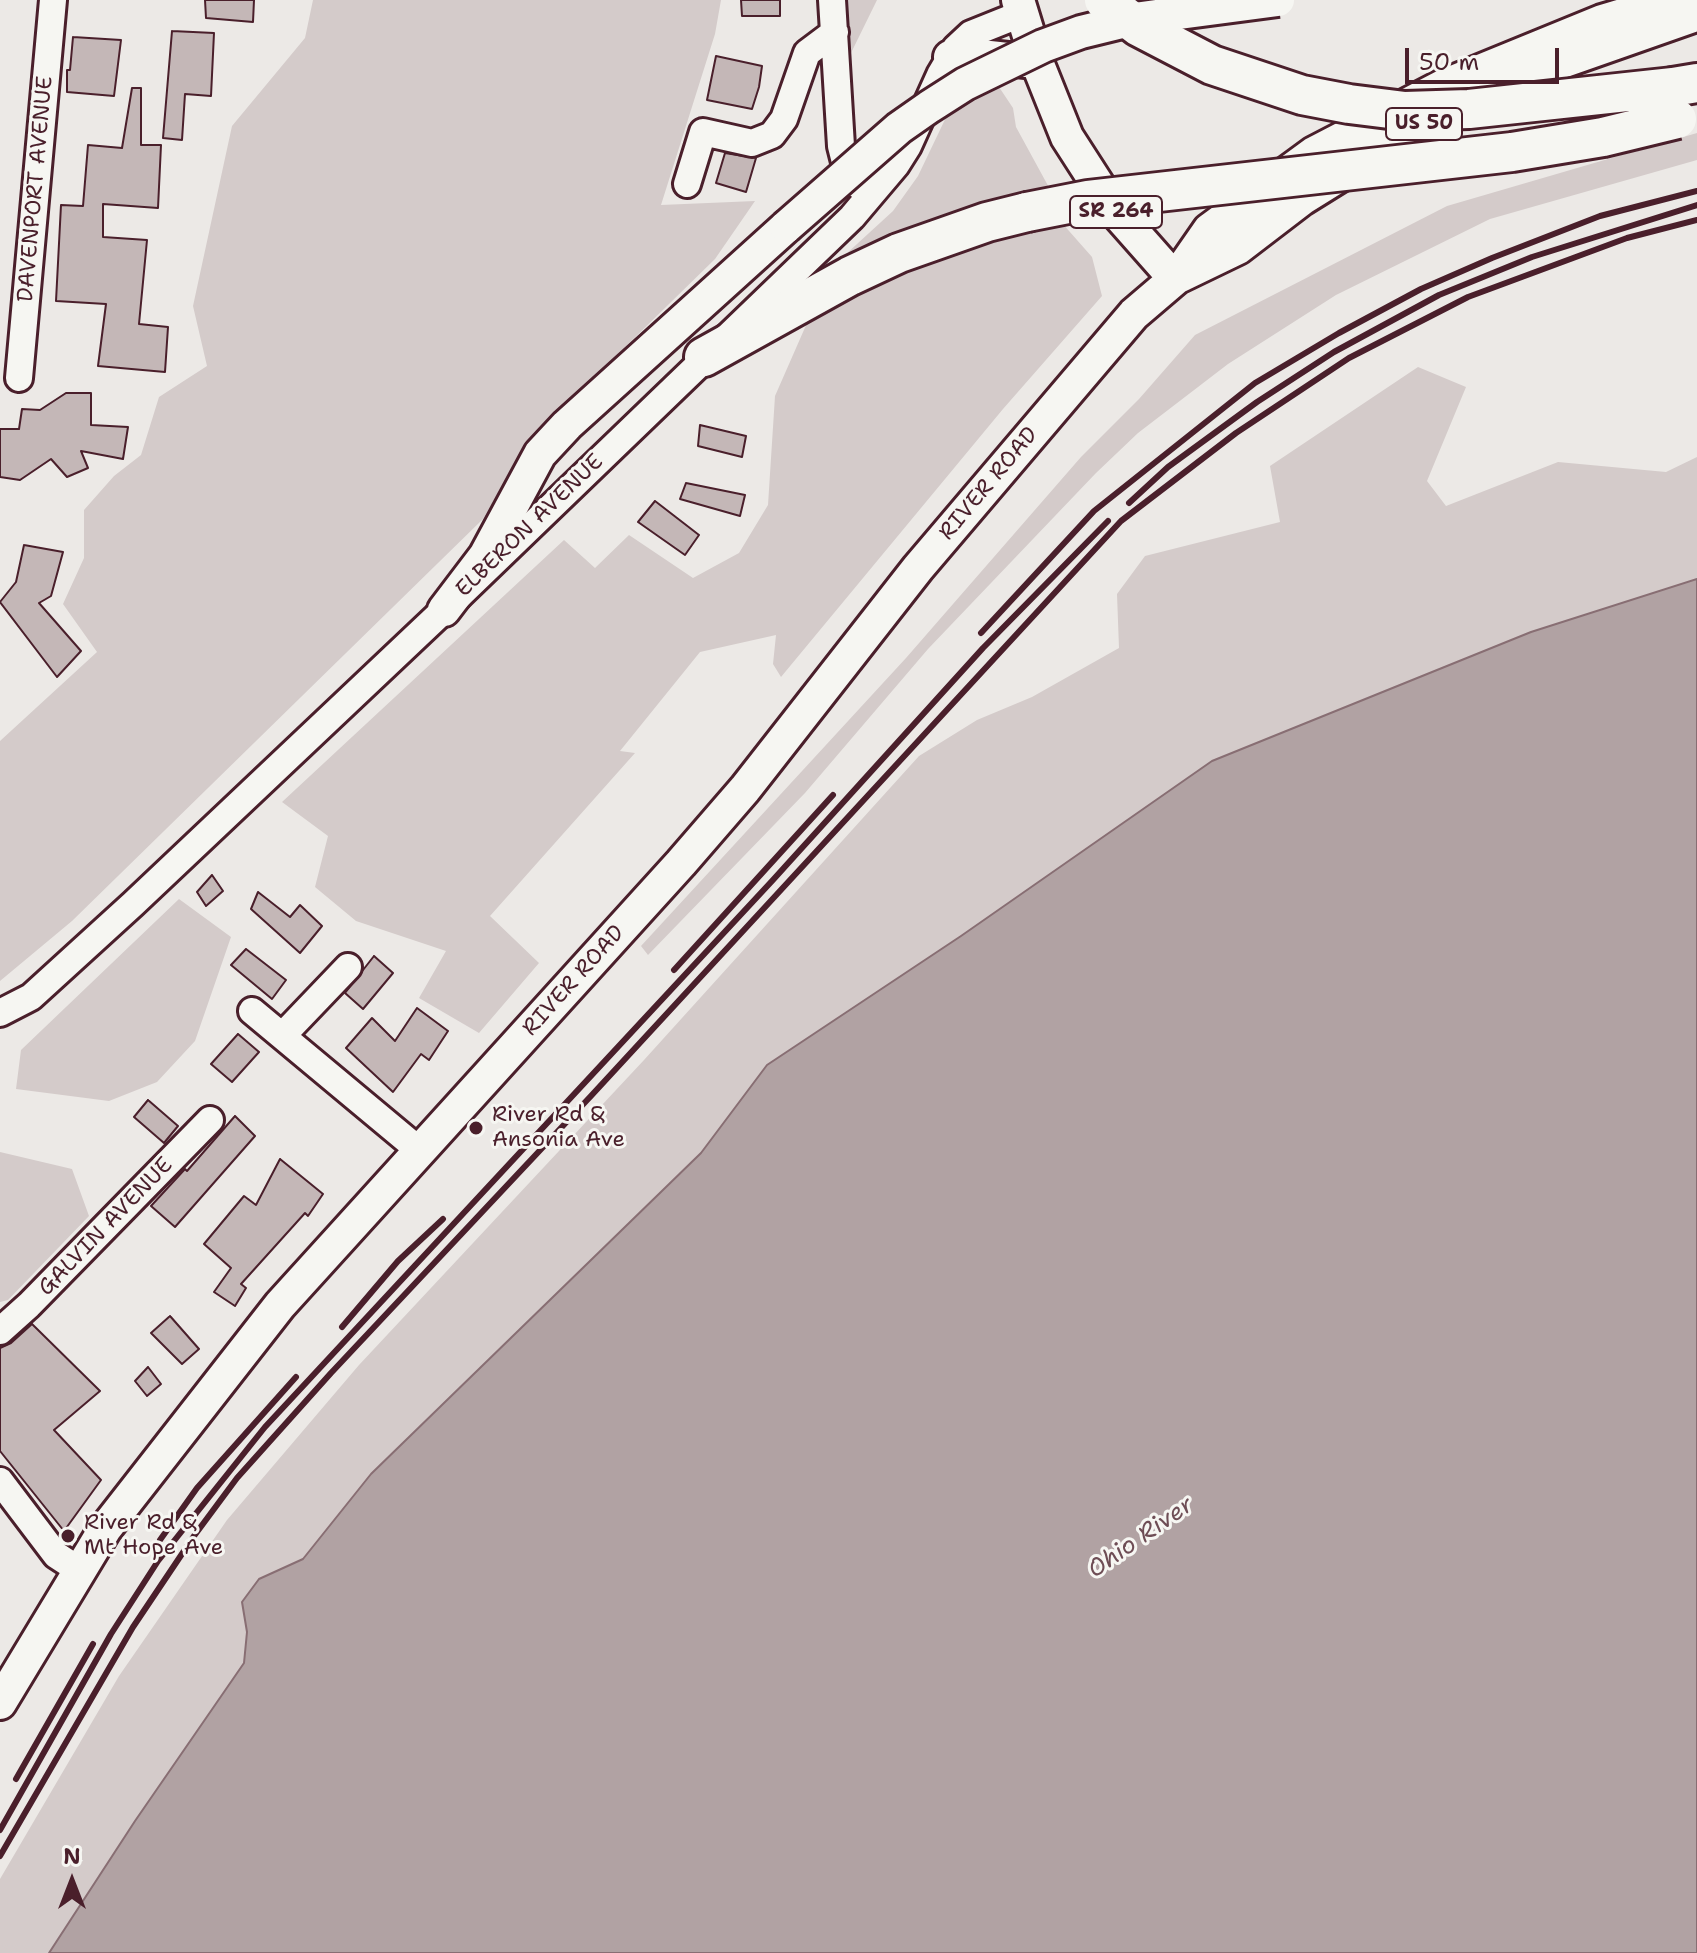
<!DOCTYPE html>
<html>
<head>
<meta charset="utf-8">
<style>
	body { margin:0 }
	#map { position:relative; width:1697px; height:1953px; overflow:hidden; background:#ece9e6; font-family:"Shantell Sans",sans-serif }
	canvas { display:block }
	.north { position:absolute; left:32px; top:1841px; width:80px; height:80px; -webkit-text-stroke:6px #f6f6f2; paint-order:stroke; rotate:0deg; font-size:22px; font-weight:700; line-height:32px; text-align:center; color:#4a1f2b }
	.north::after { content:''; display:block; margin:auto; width:28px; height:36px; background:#4a1f2b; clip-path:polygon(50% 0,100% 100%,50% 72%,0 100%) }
	.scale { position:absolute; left:1405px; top:48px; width:154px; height:36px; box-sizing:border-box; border:4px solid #4a1f2b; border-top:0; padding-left:10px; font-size:24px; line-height:28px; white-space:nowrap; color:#4a1f2b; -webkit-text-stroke:6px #f6f6f2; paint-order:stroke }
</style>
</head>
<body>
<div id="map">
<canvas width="1697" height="1953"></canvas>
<div class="north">N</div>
<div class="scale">50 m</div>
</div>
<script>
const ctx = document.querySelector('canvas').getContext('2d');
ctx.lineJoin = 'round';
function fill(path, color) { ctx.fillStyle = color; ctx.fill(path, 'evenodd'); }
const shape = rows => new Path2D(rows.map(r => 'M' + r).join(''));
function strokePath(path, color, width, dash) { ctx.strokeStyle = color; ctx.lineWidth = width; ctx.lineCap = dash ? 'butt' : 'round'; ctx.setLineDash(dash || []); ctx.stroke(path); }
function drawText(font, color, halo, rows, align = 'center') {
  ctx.font = font + ' "Shantell Sans",sans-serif'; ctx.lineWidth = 6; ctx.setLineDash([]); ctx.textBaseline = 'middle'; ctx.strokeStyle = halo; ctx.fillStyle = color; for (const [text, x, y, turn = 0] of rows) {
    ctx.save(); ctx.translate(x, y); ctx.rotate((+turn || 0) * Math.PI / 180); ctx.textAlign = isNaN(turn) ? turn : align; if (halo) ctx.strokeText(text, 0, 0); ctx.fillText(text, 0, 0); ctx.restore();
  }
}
fill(shape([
	[313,0,721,0,715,34,661,205,755,201,715,259,529,441,483,519,72,921,0,981,0,741,97,652,63,604,84,558,84,510,114,476,141,455,159,397,207,366,193,306,232,126,305,38],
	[845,0,877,0,850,55],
	[997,84,1013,108,1016,127,1052,193,833,266,893,211,918,176,950,109],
	[1697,133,1697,160,1490,219,1336,295,1228,364,1138,433,1096,473,928,649,805,793,648,955,641,946,906,658,1081,457,1139,399,1195,335,1447,206],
	[1062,223,1092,257,1102,296,1003,409,781,677,773,664,776,635,700,652,620,751,635,753,490,916,539,963,479,1033,419,998,446,951,356,921,315,887,328,836,282,802,564,540,595,568,629,535,693,578,739,553,768,505,775,396,807,323,870,288,961,247],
	[1418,367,1466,387,1427,481,1446,506,1558,462,1666,472,1697,457,1697,579,1531,632,1212,761,961,936,767,1065,701,1153,371,1474,303,1559,259,1579,242,1602,247,1632,244,1663,135,1821,49,1953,0,1953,0,1879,119,1676,227,1520,359,1365,644,1060,919,756,977,720,1032,697,1119,648,1117,594,1145,556,1280,522,1270,466],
	[179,899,231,937,195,1041,157,1082,109,1101,16,1089,21,1050],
	[0,1152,72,1169,89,1216,8,1300,0,1302]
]), '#d4cbca');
const water = shape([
	[1697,579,1697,1953,49,1953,135,1821,244,1663,247,1632,242,1602,259,1579,303,1559,371,1474,701,1153,767,1065,961,936,1212,761,1531,632,1697,579]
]);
fill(water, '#b1a2a3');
strokePath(water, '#886e73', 2);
const building = shape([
	[205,0,254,0,253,22,206,18,205,0],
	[741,0,780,0,780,16,742,16,741,0],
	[172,31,214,33,211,96,185,94,182,140,163,138,172,31],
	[73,37,121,40,114,96,67,92,67,70,70,70,73,37],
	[716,56,762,66,759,87,752,109,707,100,716,56],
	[132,88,141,88,141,145,161,145,158,208,103,204,103,237,147,240,139,324,168,327,165,372,98,366,106,304,56,301,61,205,83,206,88,145,122,148,132,88],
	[725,153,756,158,746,192,716,183,725,153],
	[66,393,91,393,91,425,128,427,123,459,81,451,88,468,67,477,51,459,20,480,0,477,0,429,19,429,22,409,40,410,66,393],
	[700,425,746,436,742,457,698,446,700,425],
	[686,483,745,495,740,516,680,499,686,483],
	[655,501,699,535,685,555,638,522,655,501],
	[24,545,63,552,51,596,39,603,81,651,57,677,0,602,16,582,24,545],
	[212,875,223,891,206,906,197,892,212,875],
	[258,892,290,917,300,905,322,926,300,953,251,909,258,892],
	[246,949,286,980,272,999,231,965,246,949],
	[374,956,393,973,363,1009,345,993,374,956],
	[417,1008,448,1031,429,1060,421,1054,393,1092,346,1048,372,1018,395,1041,417,1008],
	[238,1034,259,1052,232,1082,211,1064,238,1034],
	[148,1100,178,1126,164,1143,134,1117,148,1100],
	[235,1116,255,1136,175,1227,151,1206,185,1169,187,1171,235,1116],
	[280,1159,323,1194,308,1216,305,1213,241,1284,246,1288,235,1306,214,1292,231,1268,204,1244,244,1196,256,1205,280,1159],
	[170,1316,199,1349,182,1364,151,1333,170,1316],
	[32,1324,100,1391,54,1430,101,1480,64,1531,0,1451,0,1348,11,1343,32,1324],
	[148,1367,161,1384,147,1396,135,1381,148,1367]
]);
fill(building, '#c4b7b7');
strokePath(building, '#4a1f2b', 2);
const minor = shape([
	[832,0,841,146,845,162,858,185],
	[687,184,703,132,752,143,772,135,784,119,807,53,835,32],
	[19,378,53,0],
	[252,1011,420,1151],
	[0,1013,31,997,133,904,444,610,852,217,896,165,908,146,940,75,956,48,971,34,1021,14],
	[283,1035,348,967],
	[0,1331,29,1305,210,1120],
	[0,1481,56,1555,79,1570]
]);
const major = shape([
	[1018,0,1037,62,1067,137,1114,210,1175,279],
	[950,57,971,55,1026,61],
	[1178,277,1238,248,1302,199,1413,130,1470,100,1522,76,1693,16],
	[444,610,485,556,540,454,567,425,786,227],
	[0,1703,105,1529,280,1305,681,863,745,789,918,568,1134,314,1175,279,1209,230,1314,153,1443,86,1602,21,1636,11,1694,0]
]);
const highway = shape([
	[1673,87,1697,83],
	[704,357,850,276,899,253,987,222,1027,212]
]);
strokePath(minor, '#4a1f2b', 32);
strokePath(major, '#4a1f2b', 38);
strokePath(highway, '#4a1f2b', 44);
strokePath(minor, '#f6f6f2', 26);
strokePath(major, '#f6f6f2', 32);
strokePath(highway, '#f6f6f2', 38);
strokePath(shape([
	[1129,503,1168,467,1257,402,1334,352,1439,295,1532,257,1697,205],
	[981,633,1094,511,1255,383,1339,333,1421,289,1492,258,1600,216,1697,191],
	[674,970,833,795],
	[342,1327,398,1261,443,1219],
	[160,1540,197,1488,296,1377],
	[16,1779,93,1644],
	[0,1830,111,1634,158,1561,265,1427,772,881,983,648,1108,521],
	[0,1856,133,1627,194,1536,237,1478,331,1373,590,1097,1121,521,1236,433,1349,358,1468,297,1627,238,1697,220]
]), '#4a1f2b', 6);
const majorBridge = shape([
	[786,227,899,128,929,107,965,84,1043,46,1081,32,1134,19,1278,0]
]);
const highwayBridge = shape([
	[1104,0,1139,27,1212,65,1302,95,1349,104,1405,111,1469,109,1673,87],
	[1027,212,1088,200,1512,152,1603,137,1677,119]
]);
strokePath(majorBridge, '#4a1f2b', 38, []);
strokePath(highwayBridge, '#4a1f2b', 44, []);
strokePath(majorBridge, '#f6f6f2', 32);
strokePath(highwayBridge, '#f6f6f2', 38);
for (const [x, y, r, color] of [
	[476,1128,8,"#4a1f2b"],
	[68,1536,8,"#4a1f2b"]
]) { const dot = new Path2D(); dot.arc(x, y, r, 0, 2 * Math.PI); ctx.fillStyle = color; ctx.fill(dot); strokePath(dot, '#f6f6f2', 3); }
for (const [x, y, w] of [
	[1424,124,76],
	[1116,212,92]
]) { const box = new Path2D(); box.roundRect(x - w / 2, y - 16, w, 32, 6); ctx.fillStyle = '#f6f6f2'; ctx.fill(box); strokePath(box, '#4a1f2b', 2); }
drawText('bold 20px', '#4a1f2b', null, [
	["US 50",1424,124],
	["SR 264",1116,212]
]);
drawText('22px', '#4a1f2b', '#f6f6f2', [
	["DAVENPORT AVENUE",36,189,-85],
	["RIVER ROAD",989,484,-50],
	["ELBERON AVENUE",530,526,-44],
	["RIVER ROAD",574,981,-48],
	["GALVIN AVENUE",106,1227,-46]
]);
drawText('22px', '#4a1f2b', '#f6f6f2', [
	["River Rd &",492,1115],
	["Ansonia Ave",492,1140],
	["River Rd &",84,1523],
	["Mt Hope Ave",84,1548]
], 'left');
drawText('italic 24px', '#6e4d55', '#f6f6f2', [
	["Ohio River",1141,1538,-35]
]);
</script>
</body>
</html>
